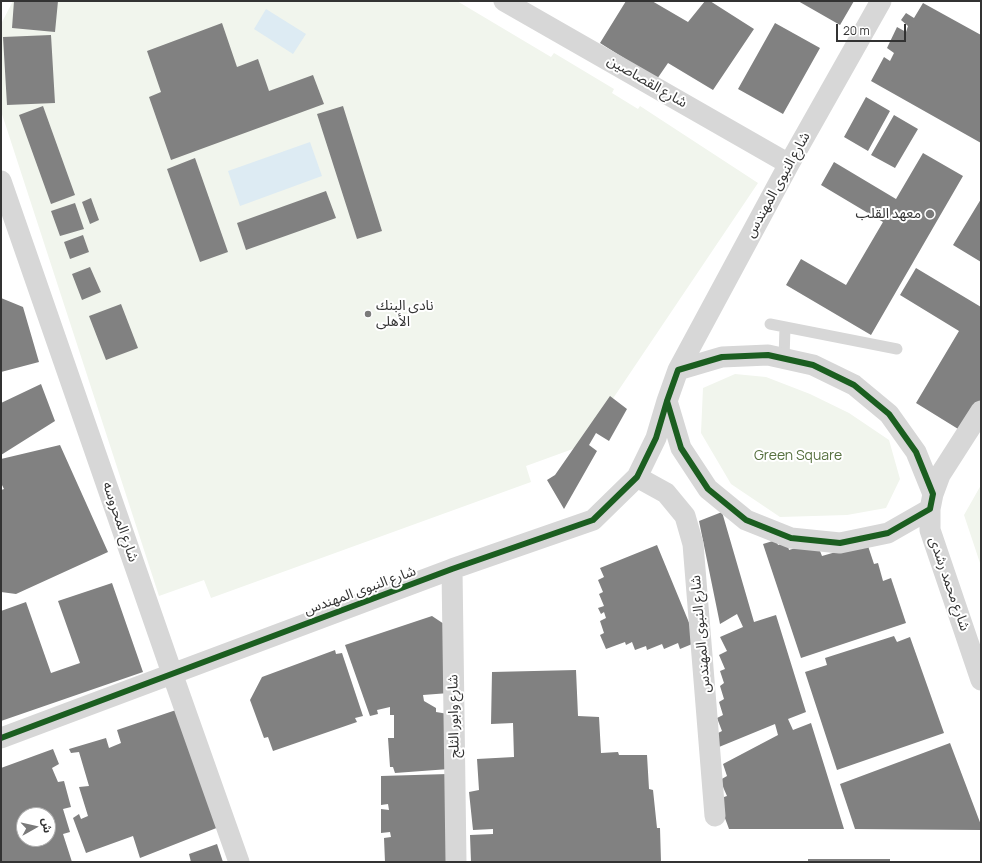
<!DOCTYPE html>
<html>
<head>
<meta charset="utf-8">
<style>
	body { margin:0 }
	#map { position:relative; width:982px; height:863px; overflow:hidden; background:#fff; font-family:Manrope,"Noto Sans Arabic",sans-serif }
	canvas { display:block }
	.frame { position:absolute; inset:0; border:2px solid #333; pointer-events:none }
	.north { position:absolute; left:16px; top:807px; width:40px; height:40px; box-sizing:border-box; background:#fff; border:1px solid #adadad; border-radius:50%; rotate:82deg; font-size:11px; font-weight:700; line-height:16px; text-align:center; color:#333 }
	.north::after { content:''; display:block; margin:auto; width:14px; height:18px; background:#7a7a7a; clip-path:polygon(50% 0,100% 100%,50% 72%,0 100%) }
	.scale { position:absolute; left:836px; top:24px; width:70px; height:18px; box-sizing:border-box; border:2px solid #333; border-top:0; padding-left:5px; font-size:12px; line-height:14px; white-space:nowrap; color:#333; -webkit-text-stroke:3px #fff; paint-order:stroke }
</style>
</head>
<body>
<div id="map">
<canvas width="982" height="863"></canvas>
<div class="frame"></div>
<div class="north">ش</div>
<div class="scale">20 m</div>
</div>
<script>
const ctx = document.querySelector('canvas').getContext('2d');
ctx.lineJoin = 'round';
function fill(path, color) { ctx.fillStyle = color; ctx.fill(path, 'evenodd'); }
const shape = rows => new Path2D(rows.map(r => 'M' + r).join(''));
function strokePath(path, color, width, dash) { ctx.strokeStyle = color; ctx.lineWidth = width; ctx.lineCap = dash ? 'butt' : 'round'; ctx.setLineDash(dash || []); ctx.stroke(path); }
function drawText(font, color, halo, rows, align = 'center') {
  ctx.font = font + ' Manrope,"Noto Sans Arabic",sans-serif'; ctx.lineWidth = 4; ctx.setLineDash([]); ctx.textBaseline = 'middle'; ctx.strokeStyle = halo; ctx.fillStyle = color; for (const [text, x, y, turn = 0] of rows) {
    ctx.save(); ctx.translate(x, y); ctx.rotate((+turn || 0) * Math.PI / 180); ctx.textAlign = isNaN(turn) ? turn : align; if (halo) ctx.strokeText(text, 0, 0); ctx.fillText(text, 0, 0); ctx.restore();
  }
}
fill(shape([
	[13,1,457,1,551,57,554,53,614,89,612,93,638,109,640,106,758,183,581,446,526,466,531,482,211,598,204,580,159,596,1,111,1,24],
	[735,374,766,377,810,394,849,413,889,440,900,479,886,508,847,515,780,517,731,484,701,433,703,388],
	[981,485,981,566,964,515]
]), '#f1f5ed');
fill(shape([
	[266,9,306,34,293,54,254,29],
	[310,142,322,176,240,206,228,171]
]), '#ddebf3');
fill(shape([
	[14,1,58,1,55,32,12,28],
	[626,1,652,1,688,22,705,1,710,1,754,29,713,90,668,63,657,79,600,43],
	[798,1,854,1,840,25],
	[923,3,981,35,981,143,871,81,884,57,890,61,894,53,887,48,897,27,906,32,908,26,901,20,906,13,914,18],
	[222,23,237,67,258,59,269,91,313,75,324,104,171,160,149,97,161,92,147,51],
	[775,23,820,48,783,114,738,89],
	[51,35,55,103,7,105,3,37],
	[866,97,890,111,868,151,844,137],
	[43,106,75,195,51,204,19,115],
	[343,106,382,231,357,239,317,114],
	[894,115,918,129,895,168,871,155],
	[923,153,963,176,871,335,786,285,801,259,846,285,883,222,821,185,834,162,896,199],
	[195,158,228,252,200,262,167,169],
	[326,191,336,218,246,250,237,223],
	[91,198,99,220,90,224,82,202],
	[981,199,981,262,953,245],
	[75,203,84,229,60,236,51,211],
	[83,235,89,252,70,259,64,242],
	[90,267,101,292,82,300,72,274],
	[916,268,981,307,981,402,963,432,916,403,959,331,900,295],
	[1,298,23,307,39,362,1,372],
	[121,304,138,348,106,360,89,316],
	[41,384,55,421,1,455,1,403],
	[610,396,627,409,609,441,596,433,589,445,597,451,564,509,547,480,555,475],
	[60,445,108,552,16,594,1,592,1,490,4,489,1,483,1,459],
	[722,512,754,622,776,615,806,712,788,719,793,730,811,723,844,829,729,829,718,799,727,796,720,780,727,776,723,764,778,735,775,724,719,747,716,734,722,731,717,718,723,715,719,702,724,699,720,686,724,683,720,671,725,669,719,655,727,651,720,637,743,627,737,614,720,624,699,521],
	[776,540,778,545,787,542,789,550,805,545,818,546,822,556,867,543,874,564,878,563,883,581,891,578,906,623,801,658,763,544],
	[657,545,697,642,680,649,678,643,664,649,662,644,647,650,646,646,635,650,632,642,626,645,625,642,606,649,600,635,604,633,600,621,606,618,604,612,601,614,598,608,604,606,599,594,603,592,598,580,604,577,600,568],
	[112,583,143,672,1,721,1,611,26,602,51,673,80,663,58,601],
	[432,616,444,624,449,693,423,695,424,701,436,708,436,712,448,714,449,769,395,773,393,767,390,767,388,738,394,738,394,715,390,715,390,707,377,710,378,714,370,716,345,645],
	[894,636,897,642,910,637,944,733,837,770,805,672,827,665,825,658],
	[335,650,336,654,342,653,363,716,355,718,357,722,273,751,268,737,264,738,250,700,262,677],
	[576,670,578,716,599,717,601,753,618,752,619,755,647,755,649,789,653,790,657,828,660,828,661,862,471,862,470,835,493,834,493,829,473,830,469,792,479,790,477,759,514,757,513,723,491,724,492,672],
	[176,710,219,827,140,858,133,836,86,853,73,818,79,814,81,819,88,816,79,787,89,786,79,752,71,753,69,749,106,738,109,748,121,743,117,730],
	[950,743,981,825,981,830,855,829,840,784],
	[53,749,59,764,52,768,58,782,64,781,71,807,63,809,70,832,63,834,72,862,1,862,1,768],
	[24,815,48,815,48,839,24,839],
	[448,774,450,862,385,862,384,838,391,837,390,832,381,833,381,809,389,810,388,804,381,805,381,776],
	[217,844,223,862,191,862,189,854],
	[808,859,890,859,890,862,808,862]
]), '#818181');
strokePath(shape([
	[770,324,897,349],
	[784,359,785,327]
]), '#d7d7d7', 11);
strokePath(shape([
	[504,1,789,164],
	[1,181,172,673,239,862],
	[678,370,789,164,881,1],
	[637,477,666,493,685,516,693,544,715,816],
	[933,494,940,475,981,411],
	[930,509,930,530,981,680],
	[452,569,456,862],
	[1,738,452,569,593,520,637,477,656,438,667,401,678,370,722,357,768,355,813,365,854,385,889,414,916,452,933,494,930,509,888,533,840,543,791,538,746,520,708,489,681,448,667,401]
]), '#d7d7d7', 21);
strokePath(shape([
	[1,738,452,569,593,520,637,477,656,438,667,401,678,370,722,357,768,355,813,365,854,385,889,414,916,452,933,494,930,509,888,533,840,543,791,538,746,520,708,489,681,448,667,401]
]), '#1b5e20', 6);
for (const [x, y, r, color] of [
	[930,214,5,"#7a7a7a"],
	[368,314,4,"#7a7a7a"]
]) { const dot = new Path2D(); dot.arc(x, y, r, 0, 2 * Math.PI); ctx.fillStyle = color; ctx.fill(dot); strokePath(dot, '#fff', 1.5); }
drawText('14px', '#333', '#fff', [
	["شارع القصاصين",647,82,30],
	["شارع النبوى المهندس",778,185,-61],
	["شارع المحروسه",120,522,71],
	["شارع محمد رشدى",949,584,71],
	["شارع النبوى المهندس",360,591,-20],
	["شارع النبوى المهندس",701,634,-95],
	["شارع وابور الثلج",454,716,-91]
]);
drawText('14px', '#333', '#fff', [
	["معهد القلب",921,214],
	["نادى البنك",376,306,"left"],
	["الأهلى",376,322,"left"]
], 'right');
drawText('14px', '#56703f', '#fff', [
	["Green Square",798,456]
]);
</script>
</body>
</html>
